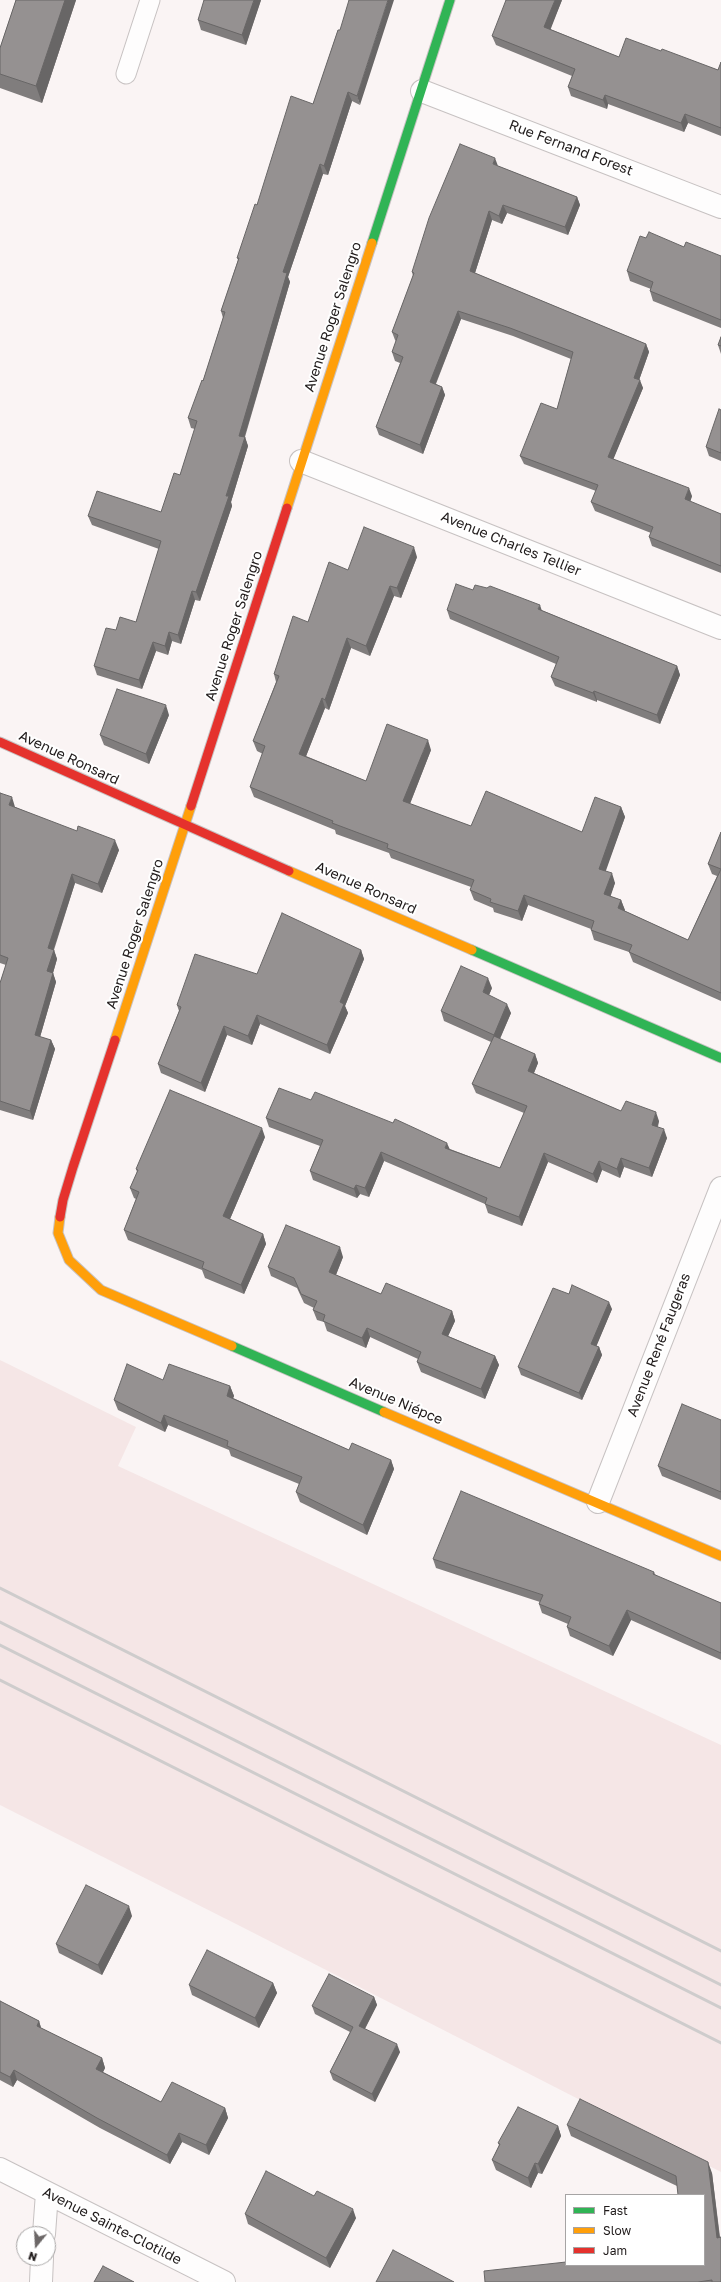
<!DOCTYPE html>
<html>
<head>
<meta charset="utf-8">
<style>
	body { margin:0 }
	#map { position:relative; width:721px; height:2282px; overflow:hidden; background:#faf4f4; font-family:"Golos Text",sans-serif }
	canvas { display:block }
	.legend { position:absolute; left:565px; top:2194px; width:140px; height:72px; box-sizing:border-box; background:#fff; border:1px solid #a6a4a4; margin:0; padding:5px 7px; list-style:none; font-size:12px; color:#201b1b }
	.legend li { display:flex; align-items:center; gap:8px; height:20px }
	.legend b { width:20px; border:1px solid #a6a4a4 }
	.north { position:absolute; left:16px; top:2226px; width:40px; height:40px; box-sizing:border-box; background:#fff; border:1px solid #a6a4a4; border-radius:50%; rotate:198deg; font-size:11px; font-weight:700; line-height:16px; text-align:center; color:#201b1b }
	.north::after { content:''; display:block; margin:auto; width:14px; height:18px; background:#6c6767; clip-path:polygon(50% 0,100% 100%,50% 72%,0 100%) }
</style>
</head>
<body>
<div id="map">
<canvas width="721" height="2282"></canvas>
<ul class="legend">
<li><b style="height:5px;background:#30b455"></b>Fast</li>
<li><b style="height:5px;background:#ff9f0a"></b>Slow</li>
<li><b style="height:5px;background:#e5322d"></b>Jam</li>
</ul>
<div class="north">N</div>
</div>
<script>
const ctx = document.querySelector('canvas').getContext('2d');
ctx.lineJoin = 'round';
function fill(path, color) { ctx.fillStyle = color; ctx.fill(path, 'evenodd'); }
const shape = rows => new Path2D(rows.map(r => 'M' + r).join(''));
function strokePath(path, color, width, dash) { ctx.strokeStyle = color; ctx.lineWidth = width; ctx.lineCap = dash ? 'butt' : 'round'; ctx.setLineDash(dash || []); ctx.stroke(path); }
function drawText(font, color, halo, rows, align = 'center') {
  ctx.font = font + ' "Golos Text",sans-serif'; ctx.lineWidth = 4; ctx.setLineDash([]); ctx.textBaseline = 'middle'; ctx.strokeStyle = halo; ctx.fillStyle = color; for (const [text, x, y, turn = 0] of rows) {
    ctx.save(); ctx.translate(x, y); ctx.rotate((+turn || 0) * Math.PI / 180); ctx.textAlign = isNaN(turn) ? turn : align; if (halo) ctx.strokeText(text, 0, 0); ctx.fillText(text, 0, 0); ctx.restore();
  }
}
fill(shape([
	[0,1360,136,1427,118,1466,721,1745,721,2172,244,1928,0,1805]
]), '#f5e6e6');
const lane = shape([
	[126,74,150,0]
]);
const street = shape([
	[422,91,721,207],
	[301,461,721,628],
	[598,1502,721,1188],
	[0,2169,224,2282],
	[44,2234,47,2193],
	[41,2282,42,2258]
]);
const fast = shape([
	[372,243,450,0],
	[472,950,721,1058],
	[232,1346,384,1412]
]);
const slow = shape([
	[287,508,372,243],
	[289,871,472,950],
	[115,1040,191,806],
	[60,1217,58,1233,69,1260,101,1290,232,1346],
	[384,1412,721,1556]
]);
const jam = shape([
	[0,742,289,871],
	[191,806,287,508],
	[60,1217,63,1200,73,1167,115,1040]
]);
strokePath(lane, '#c7c2c2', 21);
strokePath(street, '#c7c2c2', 24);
strokePath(fast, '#c7c2c2', 11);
strokePath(slow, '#c7c2c2', 11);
strokePath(jam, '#c7c2c2', 11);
strokePath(lane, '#fefdfd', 19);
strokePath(street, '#fefdfd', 22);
strokePath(fast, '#30b455', 9);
strokePath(slow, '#ff9f0a', 9);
strokePath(jam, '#e5322d', 9);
strokePath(shape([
	[0,1588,721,1951],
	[0,1622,721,1985],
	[0,1645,721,2008],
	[0,1680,721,2043]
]), '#cecccc', 3);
fill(shape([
	[16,0,76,0,42,103,0,88,0,48],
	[261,0,246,45,201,30,198,20],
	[562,0,550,29,619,57,661,51,718,70,721,62,721,136,688,123,684,132,608,104,607,109,571,96,568,87,572,76,496,45,492,36],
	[338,30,360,105,352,101,328,175,323,174,288,277,290,282,245,437,248,446,231,502,232,506,200,601,195,600,181,644,172,641,168,655,156,651,142,689,97,675,94,666,116,630,136,622,159,549,92,525,88,516,161,512,180,475,195,429,191,428,188,418,203,381,223,318,221,311,238,260,237,258,257,205,313,104],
	[498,166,577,197,580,205,568,235,507,213,502,224,492,220,475,273,646,344,649,352,639,380,643,388,613,459,692,496,690,502,721,514,721,573,652,546,649,537,651,533,595,511,591,502,596,491,524,464,520,456,557,409,571,359,513,336,461,319,436,384,442,387,445,395,423,454,379,435,376,427,400,363,395,361,392,352,396,341,395,340,392,332,413,276,412,272],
	[684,247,721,256,721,328,653,301,650,291,651,289,630,281,627,271],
	[721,337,721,354,718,345],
	[721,410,721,461,709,456,706,447],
	[417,557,401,598,394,596,370,656,351,648,329,710,325,708,306,756,366,781,431,750,410,804,471,826,582,832,621,807,625,817,605,871,615,883,610,896,621,900,625,911,688,940,717,876,712,874,708,864,721,832,721,1001,633,962,629,952,594,940,591,930,591,929,528,905,522,921,494,912,493,908,474,900,470,890,471,887,391,858,389,853,336,834,335,830,254,797,250,787,263,754,257,751,253,741,276,682,274,674,308,622,348,570],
	[473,590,541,610,677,666,680,675,660,724,597,700,597,702,555,686,551,677,556,664,450,619,447,610],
	[169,715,149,764,104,745,100,735],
	[0,793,15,807,119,850,102,893,75,883,54,950,57,959,53,973,56,982,40,1037,51,1040,55,1049,33,1120,0,1110,0,983,6,965,0,963],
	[361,950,364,959,345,1006,348,1013,330,1054,260,1024,252,1045,227,1035,205,1092,161,1073,158,1064,179,1011,177,1005,257,974],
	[492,988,489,995,511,1013,500,1039,535,1054,538,1063,534,1073,621,1111,659,1121,658,1127,667,1138,652,1177,624,1167,620,1178,602,1170,597,1183,548,1162,522,1226,488,1213,485,1204,384,1161,369,1197,360,1194,357,1198,313,1180,310,1171,320,1146,269,1127,266,1118,311,1100,450,1149,500,1168,524,1113,476,1093,472,1084,491,1042,444,1021,441,1011],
	[265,1137,230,1219,263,1234,266,1244,244,1294,205,1278,202,1270,128,1240,124,1230,136,1199,134,1198,130,1188,137,1172,136,1169],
	[343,1257,336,1275,381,1294,452,1311,455,1321,448,1336,495,1356,499,1365,485,1399,421,1372,417,1362,418,1359,370,1337,366,1348,327,1331,324,1322,317,1320,313,1310,314,1308,304,1303,297,1288,271,1276,268,1267],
	[569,1294,612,1309,596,1346,599,1347,602,1355,582,1400,521,1375,518,1367],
	[163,1380,230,1386,234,1396,233,1398,349,1450,391,1460,394,1469,367,1535,300,1502,296,1492,299,1484,231,1456,229,1450,168,1425,165,1432,118,1410,114,1400],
	[721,1420,721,1500,662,1476,658,1466],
	[433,1559,654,1572,656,1576,721,1603,721,1660,631,1620,613,1656,570,1636,567,1627,568,1624,542,1613,539,1604,540,1602,436,1568],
	[132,1916,102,1975,59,1953,56,1944],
	[273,1983,277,1993,259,2028,192,1995,189,1985],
	[374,1997,377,2005,365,2029,400,2052,375,2102,333,2080,330,2072,350,2032,315,2014,312,2006],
	[0,2001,39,2021,41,2028,102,2058,105,2068,103,2072,161,2102,225,2108,228,2118,209,2155,182,2142,170,2164,100,2128,17,2080,13,2087,0,2080],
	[567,2125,712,2173,720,2237,721,2282,485,2282,704,2265,677,2186,571,2136],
	[558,2126,561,2136,542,2174,538,2173,531,2188,496,2170,492,2160,499,2145,498,2143],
	[314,2196,356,2218,330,2268,248,2224,245,2214]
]), '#807d7d');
fill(shape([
	[65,0,76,0,42,103,36,86],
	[254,0,261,0,246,45,242,35],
	[388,0,394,0,360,105,357,96],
	[555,0,562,0,548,36,544,27],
	[348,92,352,101,328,175,324,166],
	[605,95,608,104,607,109,603,100],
	[685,114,688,123,684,132,681,123],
	[495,158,498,166,493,164],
	[320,164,323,174,288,277,290,282,242,445,239,436,283,272],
	[577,197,580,205,568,235,565,227],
	[503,205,507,213,502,224,499,216],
	[489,211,492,220,473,279,470,271],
	[458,311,461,319,433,390,430,382],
	[646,344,649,352,637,386,634,378],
	[640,380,643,388,611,465,608,457],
	[442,387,445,395,423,454,420,445],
	[245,437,248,446,231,502,232,506,200,601,196,592],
	[689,488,692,496,688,508,685,499],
	[414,547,417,557,401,598,397,588],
	[390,586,394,596,370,656,366,646],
	[192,591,195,600,181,644,178,635],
	[540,605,543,614,538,609],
	[169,632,172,641,168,655,165,646],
	[347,638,351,648,329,710,325,700],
	[153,642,156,651,142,689,139,680],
	[677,666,680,675,660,724,657,715],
	[594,691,597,700,597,702,593,693],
	[322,698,325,708,303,764,299,754],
	[166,705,169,715,149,764,146,754],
	[428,740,431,750,407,811,403,801],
	[12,797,15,807,9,805],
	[621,807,625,817,603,879,599,869],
	[115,840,119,850,102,893,98,884],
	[612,873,615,883,608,904,604,894],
	[72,874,75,883,51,957,48,948],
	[524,895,528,905,522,921,518,911],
	[621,900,625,910,622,918,618,908],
	[54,950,57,959,53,973,56,982,38,1044,35,1035,47,971],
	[361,950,364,959,345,1006,348,1013,330,1054,327,1045,340,1002],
	[488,978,492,988,486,1002,483,992],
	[507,1004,511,1013,497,1045,494,1035],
	[257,1015,260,1024,252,1045,248,1036],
	[224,1026,227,1035,205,1092,201,1083],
	[51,1040,55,1049,33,1120,30,1111],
	[535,1054,538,1063,531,1080,528,1071],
	[656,1112,659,1121,655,1134,652,1125],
	[262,1128,265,1137,227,1226,223,1216],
	[664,1129,667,1138,652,1177,649,1168],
	[447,1143,451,1152,445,1148],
	[381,1152,384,1161,369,1197,365,1188],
	[544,1153,548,1162,522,1226,519,1217],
	[621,1158,624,1167,620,1178,617,1169],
	[599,1161,602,1170,597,1183,593,1174],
	[356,1185,360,1194,357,1198,354,1189],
	[263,1234,266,1244,244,1294,241,1285],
	[340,1247,343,1257,333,1282,329,1272],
	[609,1302,612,1309,594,1352,591,1344],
	[452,1311,455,1321,445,1343,442,1334],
	[367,1328,370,1337,366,1348,362,1338],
	[599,1347,602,1355,582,1400,579,1393],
	[495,1356,499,1365,485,1399,481,1389],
	[230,1386,234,1396,230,1406,227,1396],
	[164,1415,168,1425,165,1432,161,1423],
	[391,1460,394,1469,367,1535,363,1525],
	[627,1610,631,1620,613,1656,609,1646],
	[129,1906,132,1916,102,1975,98,1965],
	[273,1983,277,1993,259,2028,255,2018],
	[374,1997,377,2005,362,2034,359,2026],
	[39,2021,42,2031,37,2026],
	[397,2044,400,2052,375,2102,372,2094],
	[102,2058,105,2068,100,2078,96,2069],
	[14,2070,17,2080,13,2087,10,2077],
	[225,2108,228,2118,209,2155,206,2145],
	[558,2126,561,2136,542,2174,538,2164],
	[179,2133,182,2142,170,2164,167,2155],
	[708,2162,712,2173,721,2249,717,2238],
	[535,2163,538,2173,531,2188,528,2178],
	[353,2209,356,2218,330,2268,326,2258]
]), '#686666');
const building = shape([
	[16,0,65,0,36,86,0,74,0,48,16,0],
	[204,0,254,0,242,35,198,20,204,0],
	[349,0,388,0,357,96,348,92,324,166,320,164,283,272,287,273,239,436,245,437,226,496,229,496,196,592,192,591,178,635,169,632,165,646,153,642,139,680,94,666,106,628,116,630,120,617,136,622,161,541,88,516,97,491,161,512,174,473,180,475,197,421,188,418,202,380,203,381,225,312,221,311,239,258,237,258,255,204,257,205,291,96,313,104,338,30,340,30,349,0],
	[506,0,555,0,544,27,619,57,626,38,661,51,662,49,718,70,721,62,721,128,685,114,681,123,605,95,603,100,568,87,575,69,492,36,506,0],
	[460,144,495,158,493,164,577,197,565,227,503,205,499,216,489,211,470,271,646,344,634,378,640,380,608,457,689,488,685,499,721,514,721,566,649,537,653,527,591,502,598,485,520,456,541,403,557,409,573,352,510,328,458,311,430,382,442,387,420,445,376,427,403,357,392,352,398,335,392,332,414,273,412,272,429,218,460,144],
	[649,232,684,247,686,242,721,256,721,320,650,291,653,282,627,271,640,236,646,238,649,232],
	[721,337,721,346,718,345,721,337],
	[719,409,721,410,721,453,706,447,719,409],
	[364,527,414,547,397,588,390,586,366,646,347,638,325,700,322,698,299,754,366,781,387,724,428,740,403,801,471,826,486,791,582,832,595,797,621,807,599,869,612,873,604,894,621,900,618,908,688,940,721,869,708,864,721,832,721,993,629,952,632,945,591,930,594,921,524,895,518,911,490,902,491,899,470,890,474,880,387,848,388,844,332,823,333,821,250,787,265,746,253,741,279,676,274,674,293,616,308,622,329,562,348,570,364,527],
	[456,584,473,590,475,585,487,588,490,586,540,605,538,609,677,666,657,715,594,691,593,693,551,677,559,657,447,610,456,584],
	[117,689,166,705,146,754,100,735,117,689],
	[0,793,12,797,9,805,77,831,78,826,115,840,98,884,72,874,48,948,54,950,47,971,53,973,35,1035,51,1040,30,1111,0,1101,0,983,8,958,0,955,0,793],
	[282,913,361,950,340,1002,344,1004,327,1045,257,1015,248,1036,224,1026,201,1083,158,1064,181,1007,177,1005,195,954,257,974,282,913],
	[461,966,488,978,483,992,507,1004,494,1035,441,1011,461,966],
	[494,1036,535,1054,528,1071,621,1111,626,1101,656,1112,652,1125,664,1129,649,1168,621,1158,617,1169,599,1161,593,1174,544,1153,519,1217,485,1204,487,1198,381,1152,365,1188,356,1185,354,1189,310,1171,323,1140,266,1118,279,1088,311,1100,315,1092,393,1123,395,1119,447,1143,445,1148,500,1168,527,1106,472,1084,494,1036],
	[170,1090,262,1128,223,1216,263,1234,241,1285,202,1268,204,1262,124,1230,139,1192,130,1188,138,1170,136,1169,170,1090],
	[286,1225,340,1247,329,1272,381,1294,386,1283,452,1311,442,1334,495,1356,481,1389,417,1362,421,1352,367,1328,362,1338,323,1321,325,1315,313,1310,317,1301,301,1294,294,1278,268,1267,286,1225],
	[572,1285,609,1302,591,1344,599,1347,579,1393,518,1367,553,1288,569,1294,572,1285],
	[127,1364,163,1380,169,1364,230,1386,227,1396,349,1450,352,1443,391,1460,363,1525,296,1492,302,1477,227,1446,228,1441,164,1415,161,1423,114,1400,127,1364],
	[682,1404,721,1420,721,1492,658,1466,682,1404],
	[461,1491,654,1572,653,1574,721,1603,721,1653,627,1610,609,1646,567,1627,571,1617,539,1604,543,1595,433,1559,461,1491],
	[86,1885,129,1906,98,1965,56,1944,86,1885],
	[207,1950,273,1983,255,2018,189,1985,207,1950],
	[329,1974,374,1997,359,2026,397,2044,372,2094,330,2072,353,2027,312,2006,329,1974],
	[0,2001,39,2021,37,2026,102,2058,96,2069,161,2102,172,2082,225,2108,206,2145,179,2133,167,2155,97,2118,14,2070,10,2077,0,2072,0,2001],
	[580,2099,708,2162,717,2238,721,2237,721,2282,712,2282,712,2280,698,2282,485,2282,484,2271,566,2262,566,2265,704,2265,704,2195,678,2195,676,2176,567,2125,580,2099],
	[518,2107,558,2126,538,2164,535,2163,528,2178,492,2160,500,2144,498,2143,518,2107],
	[266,2171,314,2196,317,2191,353,2209,326,2258,245,2214,266,2171],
	[393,2250,454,2282,376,2282,393,2250],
	[103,2266,134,2282,94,2282,103,2266]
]);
fill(building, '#959191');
strokePath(building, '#686666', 1);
drawText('14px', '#201b1b', '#fff', [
	["Rue Fernand Forest",571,148,21],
	["Avenue Roger Salengro",333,317,-72],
	["Avenue Charles Tellier",511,544,22],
	["Avenue Roger Salengro",234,626,-72],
	["Avenue Ronsard",69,758,25],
	["Avenue Ronsard",366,888,24],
	["Avenue Roger Salengro",135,934,-72],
	["Avenue René Faugeras",659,1345,-69],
	["Avenue Niépce",396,1401,23],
	["Avenue Sainte-Clotilde",112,2226,27]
]);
</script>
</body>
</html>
